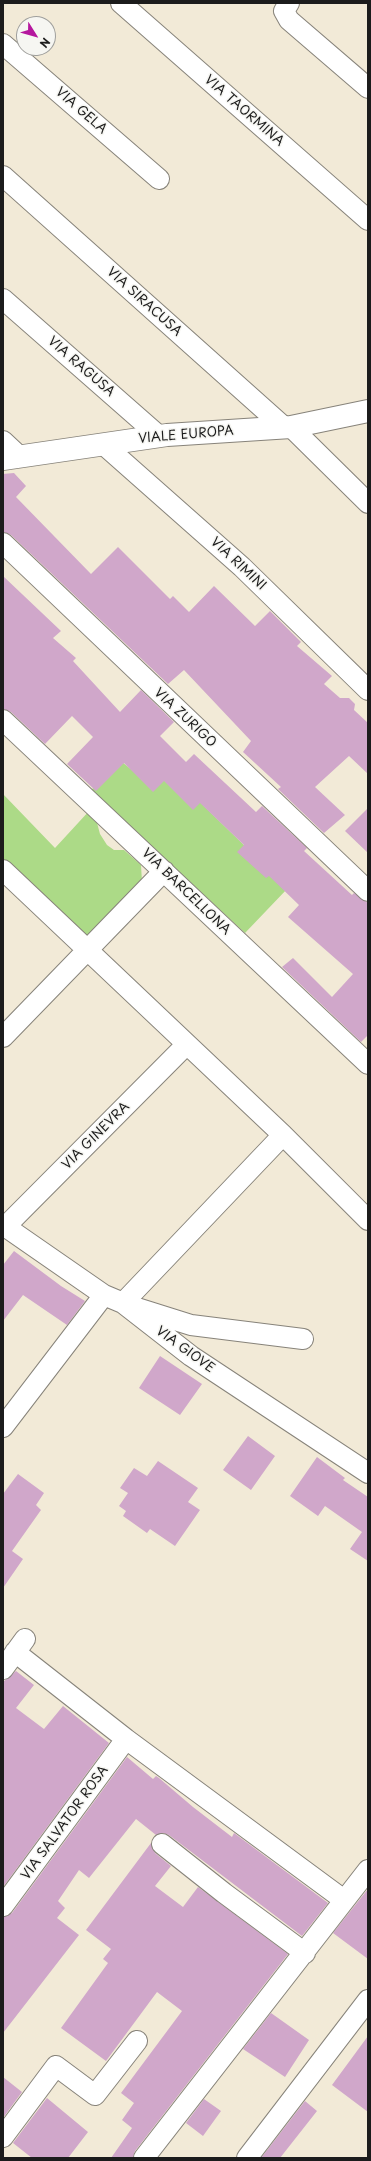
<!DOCTYPE html>
<html>
<head>
<meta charset="utf-8">
<style>
	body { margin:0 }
	#map { position:relative; width:371px; height:2161px; overflow:hidden; background:#f2ead7; font-family:"Playpen Sans",sans-serif }
	canvas { display:block }
	.frame { position:absolute; inset:0; border:4px solid #1c1c1c; pointer-events:none }
	.north { position:absolute; left:16px; top:16px; width:40px; height:40px; box-sizing:border-box; background:#f6f6f2; border:1px solid #9f9f9c; border-radius:50%; rotate:127deg; font-size:11px; font-weight:700; line-height:16px; text-align:center; color:#1c1c1c }
	.north::after { content:''; display:block; margin:auto; width:14px; height:18px; background:#b5179e; clip-path:polygon(50% 0,100% 100%,50% 72%,0 100%) }
</style>
</head>
<body>
<div id="map">
<canvas width="371" height="2161"></canvas>
<div class="frame"></div>
<div class="north">N</div>
</div>
<script>
const ctx = document.querySelector('canvas').getContext('2d');
ctx.lineJoin = 'round';
function fill(path, color) { ctx.fillStyle = color; ctx.fill(path, 'evenodd'); }
const shape = rows => new Path2D(rows.map(r => 'M' + r).join(''));
function strokePath(path, color, width, dash) { ctx.strokeStyle = color; ctx.lineWidth = width; ctx.lineCap = dash ? 'butt' : 'round'; ctx.setLineDash(dash || []); ctx.stroke(path); }
function drawText(font, color, halo, rows, align = 'center') {
  ctx.font = font + ' "Playpen Sans",sans-serif'; ctx.lineWidth = 3; ctx.setLineDash([]); ctx.textBaseline = 'middle'; ctx.strokeStyle = halo; ctx.fillStyle = color; for (const [text, x, y, turn = 0] of rows) {
    ctx.save(); ctx.translate(x, y); ctx.rotate((+turn || 0) * Math.PI / 180); ctx.textAlign = isNaN(turn) ? turn : align; if (halo) ctx.strokeText(text, 0, 0); ctx.fillText(text, 0, 0); ctx.restore();
  }
}
fill(shape([
	[122,762,132,770,171,774,288,888,245,933,91,790],
	[3,794,55,848,90,810,96,819,100,834,107,845,114,850,124,850,141,865,142,882,88,939,3,859]
]), '#acda87');
fill(shape([
	[14,473,26,486,16,497,91,574,118,547,170,599,173,596,189,612,214,586,255,626,270,611,301,642,297,646,332,676,324,684,340,698,349,698,355,704,354,710,368,723,368,774,349,756,315,787,345,815,324,833,278,789,281,787,243,752,251,741,184,670,168,684,11,535,3,532,3,474],
	[3,576,61,631,53,638,76,658,73,661,120,712,141,690,174,722,160,736,186,762,194,754,256,812,262,806,307,848,304,851,352,895,354,893,368,903,368,1035,361,1042,282,967,293,958,332,997,353,974,288,917,299,905,269,876,266,878,237,852,244,845,200,803,193,810,164,781,153,792,124,763,96,791,67,764,93,737,72,716,45,744,11,712,3,709],
	[368,808,368,853,345,831],
	[14,1251,61,1286,85,1301,67,1325,23,1295,3,1321,3,1265],
	[160,1356,202,1384,180,1415,139,1388],
	[248,1436,275,1456,251,1490,223,1470],
	[317,1457,345,1478,343,1480,368,1497,368,1561,350,1549,362,1532,325,1506,318,1516,290,1496],
	[158,1461,198,1488,188,1502,200,1510,175,1546,150,1529,147,1533,123,1516,126,1511,119,1506,128,1493,120,1488,134,1468,147,1476],
	[18,1474,44,1493,36,1505,41,1510,12,1551,23,1559,3,1588,3,1494],
	[16,1671,34,1685,16,1708,44,1729,63,1706,109,1743,3,1887,3,1682],
	[127,1757,153,1779,156,1776,159,1778,193,1807,232,1837,234,1833,328,1903,302,1936,169,1835,163,1833,156,1835,136,1819,89,1878,79,1870,58,1901,65,1908,57,1918,79,1935,3,2033,3,1917,12,1913],
	[151,1843,155,1853,171,1866,155,1886,183,1907,198,1887,288,1954,135,2151,133,2158,111,2158,132,2128,122,2120,134,2103,121,2093,182,2011,157,1992,106,2061,61,2028,108,1963,103,1959,111,1949,86,1930],
	[368,1889,368,1959,333,1933],
	[271,2013,309,2040,285,2077,243,2049],
	[368,2036,368,2112,332,2085],
	[3,2077,22,2092,3,2118],
	[47,2098,88,2132,68,2158,32,2158,13,2143],
	[204,2099,221,2111,203,2136,186,2123],
	[305,2101,317,2111,280,2158,261,2158]
]), '#d0a7ca');
const street = shape([
	[121,3,368,220],
	[289,3,284,11,289,20,368,88],
	[3,44,159,179],
	[3,176,285,428],
	[3,299,159,436],
	[291,427,368,503],
	[3,441,19,456],
	[103,444,242,567,368,690],
	[3,543,368,891],
	[3,720,368,1064],
	[3,870,283,1135,368,1220],
	[3,1037,164,871],
	[3,1225,104,1295,123,1303,191,1356,368,1473],
	[5,1227,186,1045],
	[123,1303,283,1135],
	[137,1308,191,1325,303,1339],
	[3,1427,104,1295],
	[15,1652,126,1739,344,1900],
	[3,1669,25,1639],
	[162,1844,224,1893,305,1953],
	[3,1906,126,1739],
	[3,2137,56,2066,95,2095,137,2041],
	[144,2158,368,1870],
	[247,2158,368,2000]
]);
const secondary = shape([
	[3,459,167,435,291,427,368,411]
]);
strokePath(street, '#87837a', 22);
strokePath(secondary, '#87837a', 24);
strokePath(street, '#fff', 20);
strokePath(secondary, '#fff', 22);
drawText('13px', '#1c1c1c', '#f6f6f2', [
	["VIA GELA",81,111,41],
	["VIA TAORMINA",244,111,41],
	["VIA SIRACUSA",144,302,42],
	["VIA RAGUSA",81,367,41],
	["VIALE EUROPA",186,435,-5],
	["VIA RIMINI",238,564,43],
	["VIA ZURIGO",185,718,43],
	["VIA BARCELLONA",186,892,44],
	["VIA GINEVRA",96,1136,-45],
	["VIA GIOVE",185,1350,36],
	["VIA SALVATOR ROSA",65,1823,-54]
]);
</script>
</body>
</html>
